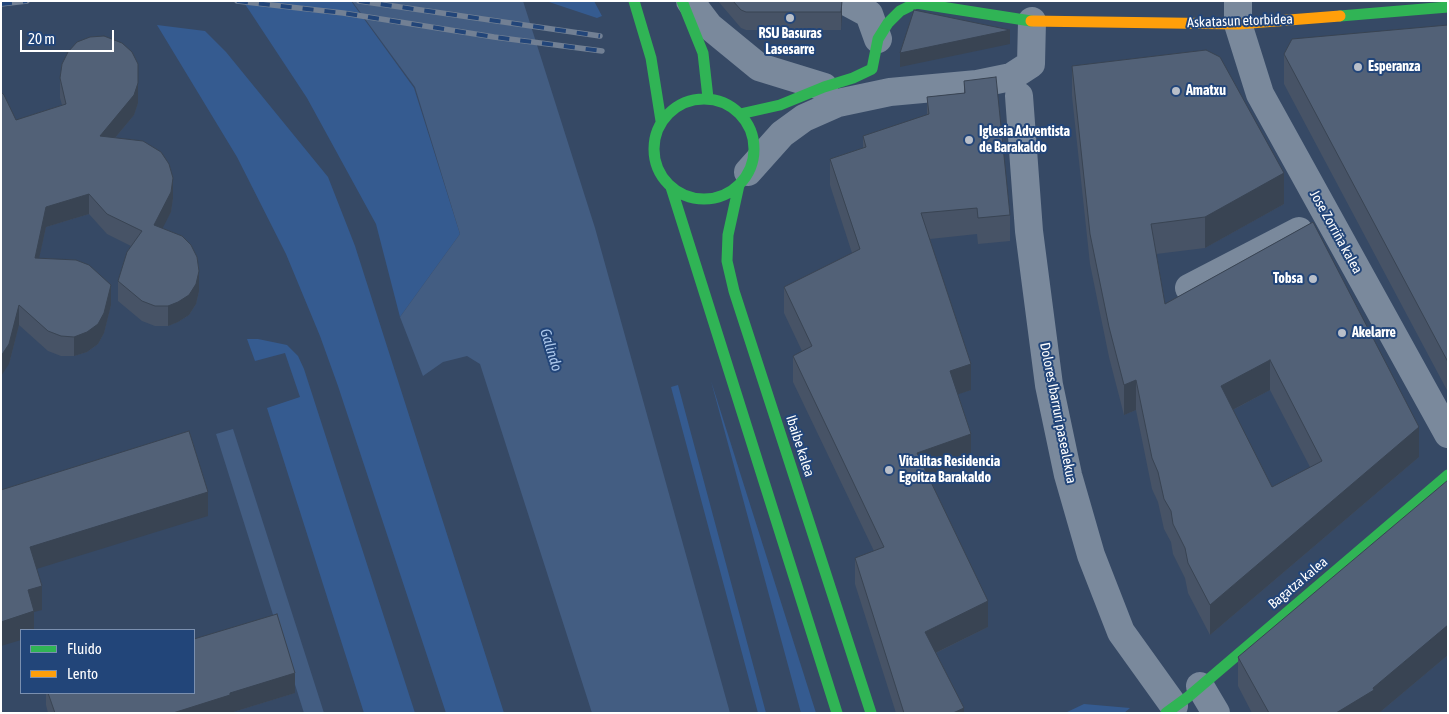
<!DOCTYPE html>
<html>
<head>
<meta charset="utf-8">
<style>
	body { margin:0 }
	#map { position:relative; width:1449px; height:714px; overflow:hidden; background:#364965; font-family:"Asap Condensed",sans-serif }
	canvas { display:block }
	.frame { position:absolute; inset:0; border:2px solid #fff; pointer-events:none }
	.legend { position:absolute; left:20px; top:629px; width:175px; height:65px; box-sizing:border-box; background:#224579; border:1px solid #7a8faf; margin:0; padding:6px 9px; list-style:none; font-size:15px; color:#fff }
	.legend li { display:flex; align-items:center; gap:10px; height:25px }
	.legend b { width:25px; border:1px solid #7a8faf }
	.scale { position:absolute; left:20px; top:30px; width:94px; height:22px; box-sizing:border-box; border:2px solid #fff; border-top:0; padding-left:6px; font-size:15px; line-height:18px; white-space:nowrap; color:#fff; -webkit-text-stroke:4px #224579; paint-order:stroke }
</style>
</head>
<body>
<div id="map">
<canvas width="1449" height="714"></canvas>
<div class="frame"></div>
<ul class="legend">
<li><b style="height:6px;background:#30b455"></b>Fluido</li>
<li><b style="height:6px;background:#ff9f0a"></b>Lento</li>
</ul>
<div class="scale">20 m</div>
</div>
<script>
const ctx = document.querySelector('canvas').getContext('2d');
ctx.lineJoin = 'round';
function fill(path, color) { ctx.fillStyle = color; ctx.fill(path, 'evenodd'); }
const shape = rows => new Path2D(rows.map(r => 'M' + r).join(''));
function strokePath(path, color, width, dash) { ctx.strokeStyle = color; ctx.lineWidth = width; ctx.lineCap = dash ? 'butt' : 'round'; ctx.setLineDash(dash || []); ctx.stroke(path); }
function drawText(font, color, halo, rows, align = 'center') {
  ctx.font = font + ' "Asap Condensed",sans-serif'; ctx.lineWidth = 4; ctx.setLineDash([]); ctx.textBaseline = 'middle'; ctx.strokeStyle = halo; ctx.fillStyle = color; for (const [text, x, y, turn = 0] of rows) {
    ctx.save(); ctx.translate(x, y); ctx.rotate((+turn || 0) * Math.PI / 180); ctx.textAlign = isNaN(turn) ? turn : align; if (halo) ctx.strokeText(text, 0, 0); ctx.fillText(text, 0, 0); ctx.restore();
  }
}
fill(shape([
	[243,1,351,1,414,88,460,234,400,317,376,224,307,98],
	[546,1,594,1,602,16,597,18],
	[157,25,205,31,226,52,328,177,355,246,504,713,446,713,338,386,320,336,286,254,237,157],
	[247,339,258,339,287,345,298,356,304,369,415,713,364,713,267,408,300,397,285,353,255,361],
	[711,381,816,713,801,713],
	[678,385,766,713,758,713,671,387],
	[1084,704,1130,708,1124,713,1065,713]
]), '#355b90');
fill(shape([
	[352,1,523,1,595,228,730,713,592,713,480,364,467,356,443,362,423,376,400,317,460,234,415,87],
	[233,429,324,713,304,713,216,434]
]), '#435d82');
strokePath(shape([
	[690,1,709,26,759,67,824,87],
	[845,1,869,14,878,39],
	[1238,1,1238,24,1260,94,1448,434],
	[1019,96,1029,231,1049,385,1068,475,1091,555,1121,632,1174,706],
	[748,172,782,134,804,118,838,103,890,92,977,84,1011,77,1031,64,1032,21],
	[1189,288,1299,231],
	[1200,686,1216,713]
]), '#7a899c', 28);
strokePath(shape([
	[634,1,651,58,661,121],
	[682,1,703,53,708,98],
	[1340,16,1448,7],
	'654 149a50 50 0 1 1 100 0a50 50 0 1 1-100 0Z',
	[740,114,780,105,824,87,853,78,872,69,878,39,888,23,900,11,916,3,1031,21],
	[739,185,728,235,727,261,734,291,871,713],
	[671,187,837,713],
	[1166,713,1188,697,1448,475]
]), '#30b455', 11);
strokePath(shape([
	[1031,21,1238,24,1340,16]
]), '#ff9f0a', 11);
const rail = shape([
	[237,1,343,13,494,37,602,51],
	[359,1,600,36],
	[1,4,27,1]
]);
strokePath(rail, '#728094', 5.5);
strokePath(rail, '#224579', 4, [11]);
fill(shape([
	[718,1,842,1,841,30,746,30,741,28],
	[1448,25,1448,392,1284,84,1284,54],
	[1072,66,1284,204,1205,248,1156,254,1165,304,1313,222,1419,457,1210,635,1188,593,1185,578,1173,554,1171,542,1164,529,1158,502,1152,489,1136,410,1124,415,1109,357,1090,264,1072,96],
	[1270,390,1310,467,1272,487,1233,410],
	[60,78,138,103,134,115,115,138,173,198,171,212,162,228,199,291,196,304,189,315,178,322,168,326,155,326,142,321,118,301,118,281,131,246,107,234,89,214,46,227,39,258,111,305,104,333,98,344,87,352,74,356,61,356,48,351,19,325,9,364,16,120,62,105,60,98],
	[964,81,1010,215,1010,241,978,244,977,234,930,239,971,390,958,394,971,460,928,475,988,627,936,653,964,713,896,713,855,584,855,558,874,551,793,382,793,356,802,351,784,313,784,287,852,253,830,185,830,159,863,148,863,136,927,115,927,97,964,93],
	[1448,655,1379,713,1252,713,1238,686,1238,657],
	[46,693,295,693,230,713,48,713,46,705]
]), '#475366');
fill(shape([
	[842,1,842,17,841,30,841,12],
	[1010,30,1010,44,900,67,900,53],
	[138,83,138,103,134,115,100,156,100,136],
	[1284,173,1284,204,1205,248,1205,217],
	[173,178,173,198,171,212,154,245,154,225],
	[89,194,89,214,46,227,35,277,35,258,46,207],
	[199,271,199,291,196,304,189,315,178,322,168,326,168,306],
	[111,285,111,305,104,333,98,344,87,352,74,356,74,337],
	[19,305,19,325,9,364,1,376,1,356],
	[1270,360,1270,390,1221,416,1221,386],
	[971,364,971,390,950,397,950,371],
	[1136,380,1136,410,1124,415,1124,385],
	[1419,427,1419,457,1210,635,1210,605],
	[971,434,971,460,917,479,917,453],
	[208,492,208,516,30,571,30,547],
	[42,586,42,610,34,612,34,630,21,630,21,640,1,646,1,622,28,590],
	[988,601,988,627,925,658,925,632],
	[1448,625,1448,655,1379,713,1336,713,1373,688],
	[295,673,295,693,230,713,173,713,230,693],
	[964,708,964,713,953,713]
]), '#394453');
const building = shape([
	[733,1,842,1,841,12,746,12,741,10,733,1],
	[914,10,1010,30,900,53,914,10],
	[1448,25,1448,362,1284,54,1292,39,1448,25],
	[104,36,122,43,132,52,138,64,138,83,134,95,100,136,143,141,161,152,169,164,173,178,171,192,154,225,182,236,191,245,197,257,199,271,196,284,189,295,178,302,168,306,155,306,142,301,118,281,127,252,142,231,107,214,89,194,46,207,35,258,76,260,89,265,111,285,104,313,98,324,87,332,74,337,61,336,48,331,19,305,9,344,1,356,1,92,4,95,16,120,66,104,60,78,62,64,68,52,77,42,90,37,104,36],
	[1206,50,1220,57,1284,173,1205,217,1151,224,1165,304,1313,222,1419,427,1210,605,1188,563,1185,548,1173,524,1171,511,1164,499,1158,472,1152,458,1136,380,1124,385,1109,327,1090,234,1072,66,1206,50],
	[1270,360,1322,461,1272,487,1221,386,1270,360],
	[996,77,1010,215,978,218,977,208,921,213,971,364,950,371,971,434,917,453,988,601,925,632,964,708,953,713,904,713,855,558,884,547,793,356,812,346,784,287,860,249,830,159,866,147,863,136,929,114,927,97,965,93,964,81,996,77],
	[189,431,208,492,30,547,42,586,28,590,34,611,1,622,1,490,189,431],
	[1448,480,1448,625,1373,688,1374,690,1336,713,1269,713,1238,657,1448,480],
	[277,614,295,673,230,693,230,695,173,713,55,713,48,693,194,693,194,639,277,614]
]);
fill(building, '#526177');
strokePath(building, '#394453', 1);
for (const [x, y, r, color] of [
	[790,18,5,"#b9bfc9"],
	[1358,67,5,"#b9bfc9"],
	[1176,91,5,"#b9bfc9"],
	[969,140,5,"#b9bfc9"],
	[1313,279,5,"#b9bfc9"],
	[1342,333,5,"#b9bfc9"],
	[889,470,5,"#b9bfc9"]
]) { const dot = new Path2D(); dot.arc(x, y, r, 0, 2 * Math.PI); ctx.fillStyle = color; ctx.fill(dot); strokePath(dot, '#224579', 2); }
drawText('14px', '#fff', '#224579', [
	["Askatasun etorbidea",1240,21,-2],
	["Jose Zorriña kalea",1336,232,61],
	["Dolores Ibarruri pasealekua",1058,413,79],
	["Ibaibe kalea",800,446,72],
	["Bagatza kalea",1298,583,-40]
]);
drawText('bold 14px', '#fff', '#224579', [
	["RSU Basuras",790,34,"center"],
	["Lasesarre",790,50,"center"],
	["Esperanza",1368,67],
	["Amatxu",1186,91],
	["Iglesia Adventista",979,132],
	["de Barakaldo",979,148],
	["Tobsa",1303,279,"right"],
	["Akelarre",1352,333],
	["Vitalitas Residencia",899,462],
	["Egoitza Barakaldo",899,478]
], 'left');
drawText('italic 15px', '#aec9ec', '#224579', [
	["Galindo",551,350,73]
]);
</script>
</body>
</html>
